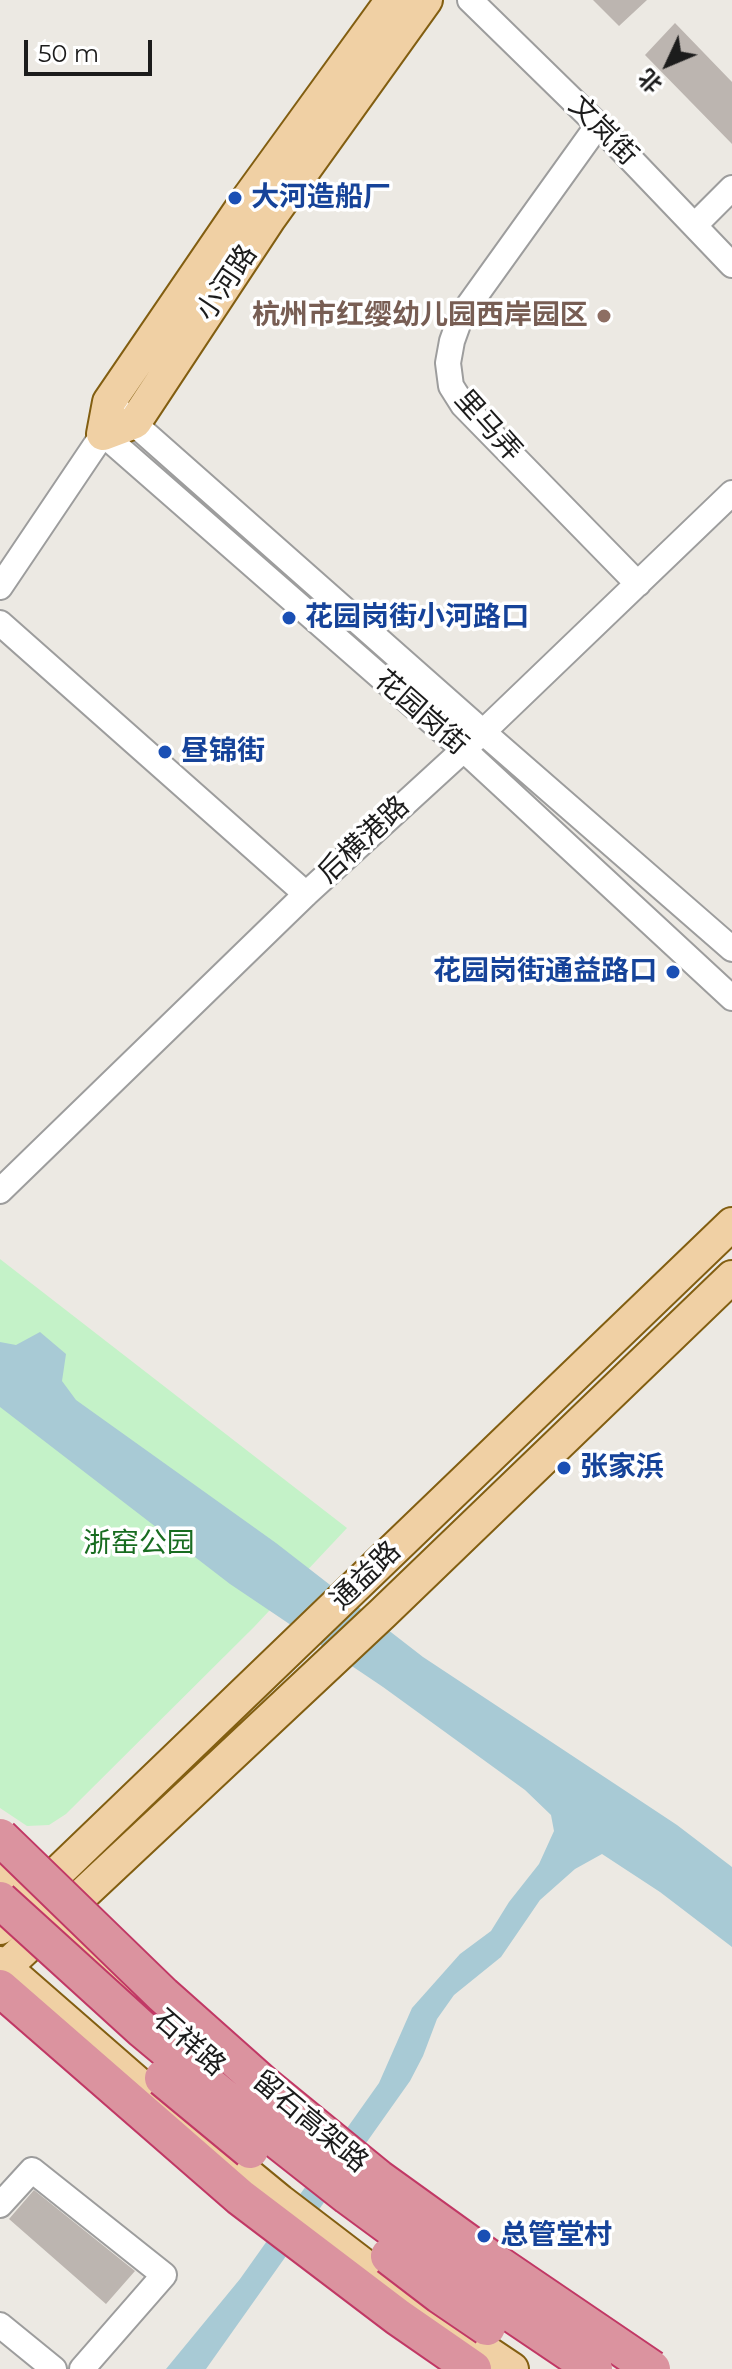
<!DOCTYPE html>
<html>
<head>
<meta charset="utf-8">
<style>
	body { margin:0 }
	#map { position:relative; width:732px; height:2369px; overflow:hidden; background:#ece9e3; font-family:Montserrat,"Noto Sans SC",sans-serif }
	canvas { display:block }
	.north { position:absolute; left:628px; top:24px; width:80px; height:80px; -webkit-text-stroke:6px #fff; paint-order:stroke; rotate:226deg; font-size:22px; font-weight:700; line-height:32px; text-align:center; color:#1c1c1c }
	.north::after { content:''; display:block; margin:auto; width:28px; height:36px; background:#1c1c1c; clip-path:polygon(50% 0,100% 100%,50% 72%,0 100%) }
	.scale { position:absolute; left:24px; top:40px; width:128px; height:36px; box-sizing:border-box; border:4px solid #1c1c1c; border-top:0; padding-left:10px; font-size:24px; line-height:28px; white-space:nowrap; color:#1c1c1c; -webkit-text-stroke:6px #fff; paint-order:stroke }
</style>
</head>
<body>
<div id="map">
<canvas width="732" height="2369"></canvas>
<div class="north">北</div>
<div class="scale">50 m</div>
</div>
<script>
const ctx = document.querySelector('canvas').getContext('2d');
ctx.lineJoin = 'round';
function fill(path, color) { ctx.fillStyle = color; ctx.fill(path, 'evenodd'); }
const shape = rows => new Path2D(rows.map(r => 'M' + r).join(''));
function strokePath(path, color, width, dash) { ctx.strokeStyle = color; ctx.lineWidth = width; ctx.lineCap = dash ? 'butt' : 'round'; ctx.setLineDash(dash || []); ctx.stroke(path); }
function drawText(font, color, halo, rows, align = 'center') {
  ctx.font = font + ' Montserrat,"Noto Sans SC",sans-serif'; ctx.lineWidth = 7; ctx.setLineDash([]); ctx.textBaseline = 'middle'; ctx.strokeStyle = halo; ctx.fillStyle = color; for (const [text, x, y, turn = 0] of rows) {
    ctx.save(); ctx.translate(x, y); ctx.rotate((+turn || 0) * Math.PI / 180); ctx.textAlign = isNaN(turn) ? turn : align; if (halo) ctx.strokeText(text, 0, 0); ctx.fillText(text, 0, 0); ctx.restore();
  }
}
fill(shape([
	[0,1259,347,1528,254,1627,66,1814,49,1825,27,1826,0,1808]
]), '#c4f2c8');
fill(shape([
	[40,1332,66,1354,62,1381,76,1400,276,1543,423,1657,677,1825,732,1867,732,1947,660,1892,602,1854,575,1869,540,1900,501,1957,454,1995,437,2019,423,2056,410,2081,206,2369,166,2369,240,2279,379,2083,412,2008,460,1954,491,1931,509,1902,539,1864,554,1831,551,1815,525,1790,383,1687,230,1584,0,1407,0,1342,16,1345]
]), '#a8cad5');
fill(shape([
	[593,0,647,0,619,26],
	[675,23,732,82,732,144,645,55],
	[34,2190,135,2271,106,2304,9,2219]
]), '#bcb5b0');
const minor = shape([
	[470,0,598,125,732,265],
	[598,125,461,316,452,341,448,363,451,386,463,405,638,584],
	[695,225,732,188],
	[121,412,483,732,732,949],
	[0,587,103,434,463,749,732,998],
	[0,623,306,894],
	[0,1191,306,894,483,732,732,493],
	[0,2205,32,2170,164,2275,82,2369],
	[0,2325,54,2369]
]);
const major = shape([
	[103,434,135,422,269,219,426,0],
	[103,434,109,402,247,200,392,0],
	[0,1872,51,1923,201,2055,262,2105],
	[0,1928,732,1224],
	[0,1963,157,2100,280,2201,412,2302,512,2369],
	[0,1972,383,1613,732,1277]
]);
const highway = shape([
	[0,1988,240,2197,398,2317,473,2369]
]);
strokePath(minor, '#9d9d9d', 28);
strokePath(major, '#825e11', 36);
strokePath(highway, '#c13865', 40);
strokePath(minor, '#fff', 24);
strokePath(major, '#f0d0a4', 32);
strokePath(highway, '#db939f', 36);
const highwayBridge = shape([
	[0,1837,163,1995,263,2084,378,2178,496,2263,652,2369],
	[0,1900,143,2030,239,2110,348,2196,462,2280,594,2369],
	[163,2078,250,2150],
	[389,2256,440,2295,487,2327]
]);
strokePath(highwayBridge, '#c13865', 40, []);
strokePath(highwayBridge, '#db939f', 36);
for (const [x, y, r, color] of [
	[235,198,8,"#1a4fb4"],
	[604,316,8,"#8d6e63"],
	[289,618,8,"#1a4fb4"],
	[165,752,8,"#1a4fb4"],
	[673,972,8,"#1a4fb4"],
	[564,1468,8,"#1a4fb4"],
	[484,2236,8,"#1a4fb4"]
]) { const dot = new Path2D(); dot.arc(x, y, r, 0, 2 * Math.PI); ctx.fillStyle = color; ctx.fill(dot); strokePath(dot, '#fff', 3); }
drawText('28px', '#1c1c1c', '#fff', [
	["文岚街",603,131,45],
	["小河路",227,283,-56],
	["里马弄",488,426,48],
	["花园岗街",421,713,41],
	["后横港路",364,840,-43],
	["通益路",366,1576,-44],
	["石祥路",189,2043,41],
	["留石高架路",310,2122,40]
]);
drawText('bold 28px', '#164399', '#fff', [
	["大河造船厂",251,198],
	["花园岗街小河路口",305,618],
	["昼锦街",181,752],
	["花园岗街通益路口",657,972,"right"],
	["张家浜",580,1468],
	["总管堂村",500,2236]
], 'left');
drawText('bold 28px', '#785e54', '#fff', [
	["杭州市红缨幼儿园西岸园区",588,316]
], 'right');
drawText('28px', '#186c20', '#fff', [
	["浙窑公园",139,1544]
]);
</script>
</body>
</html>
